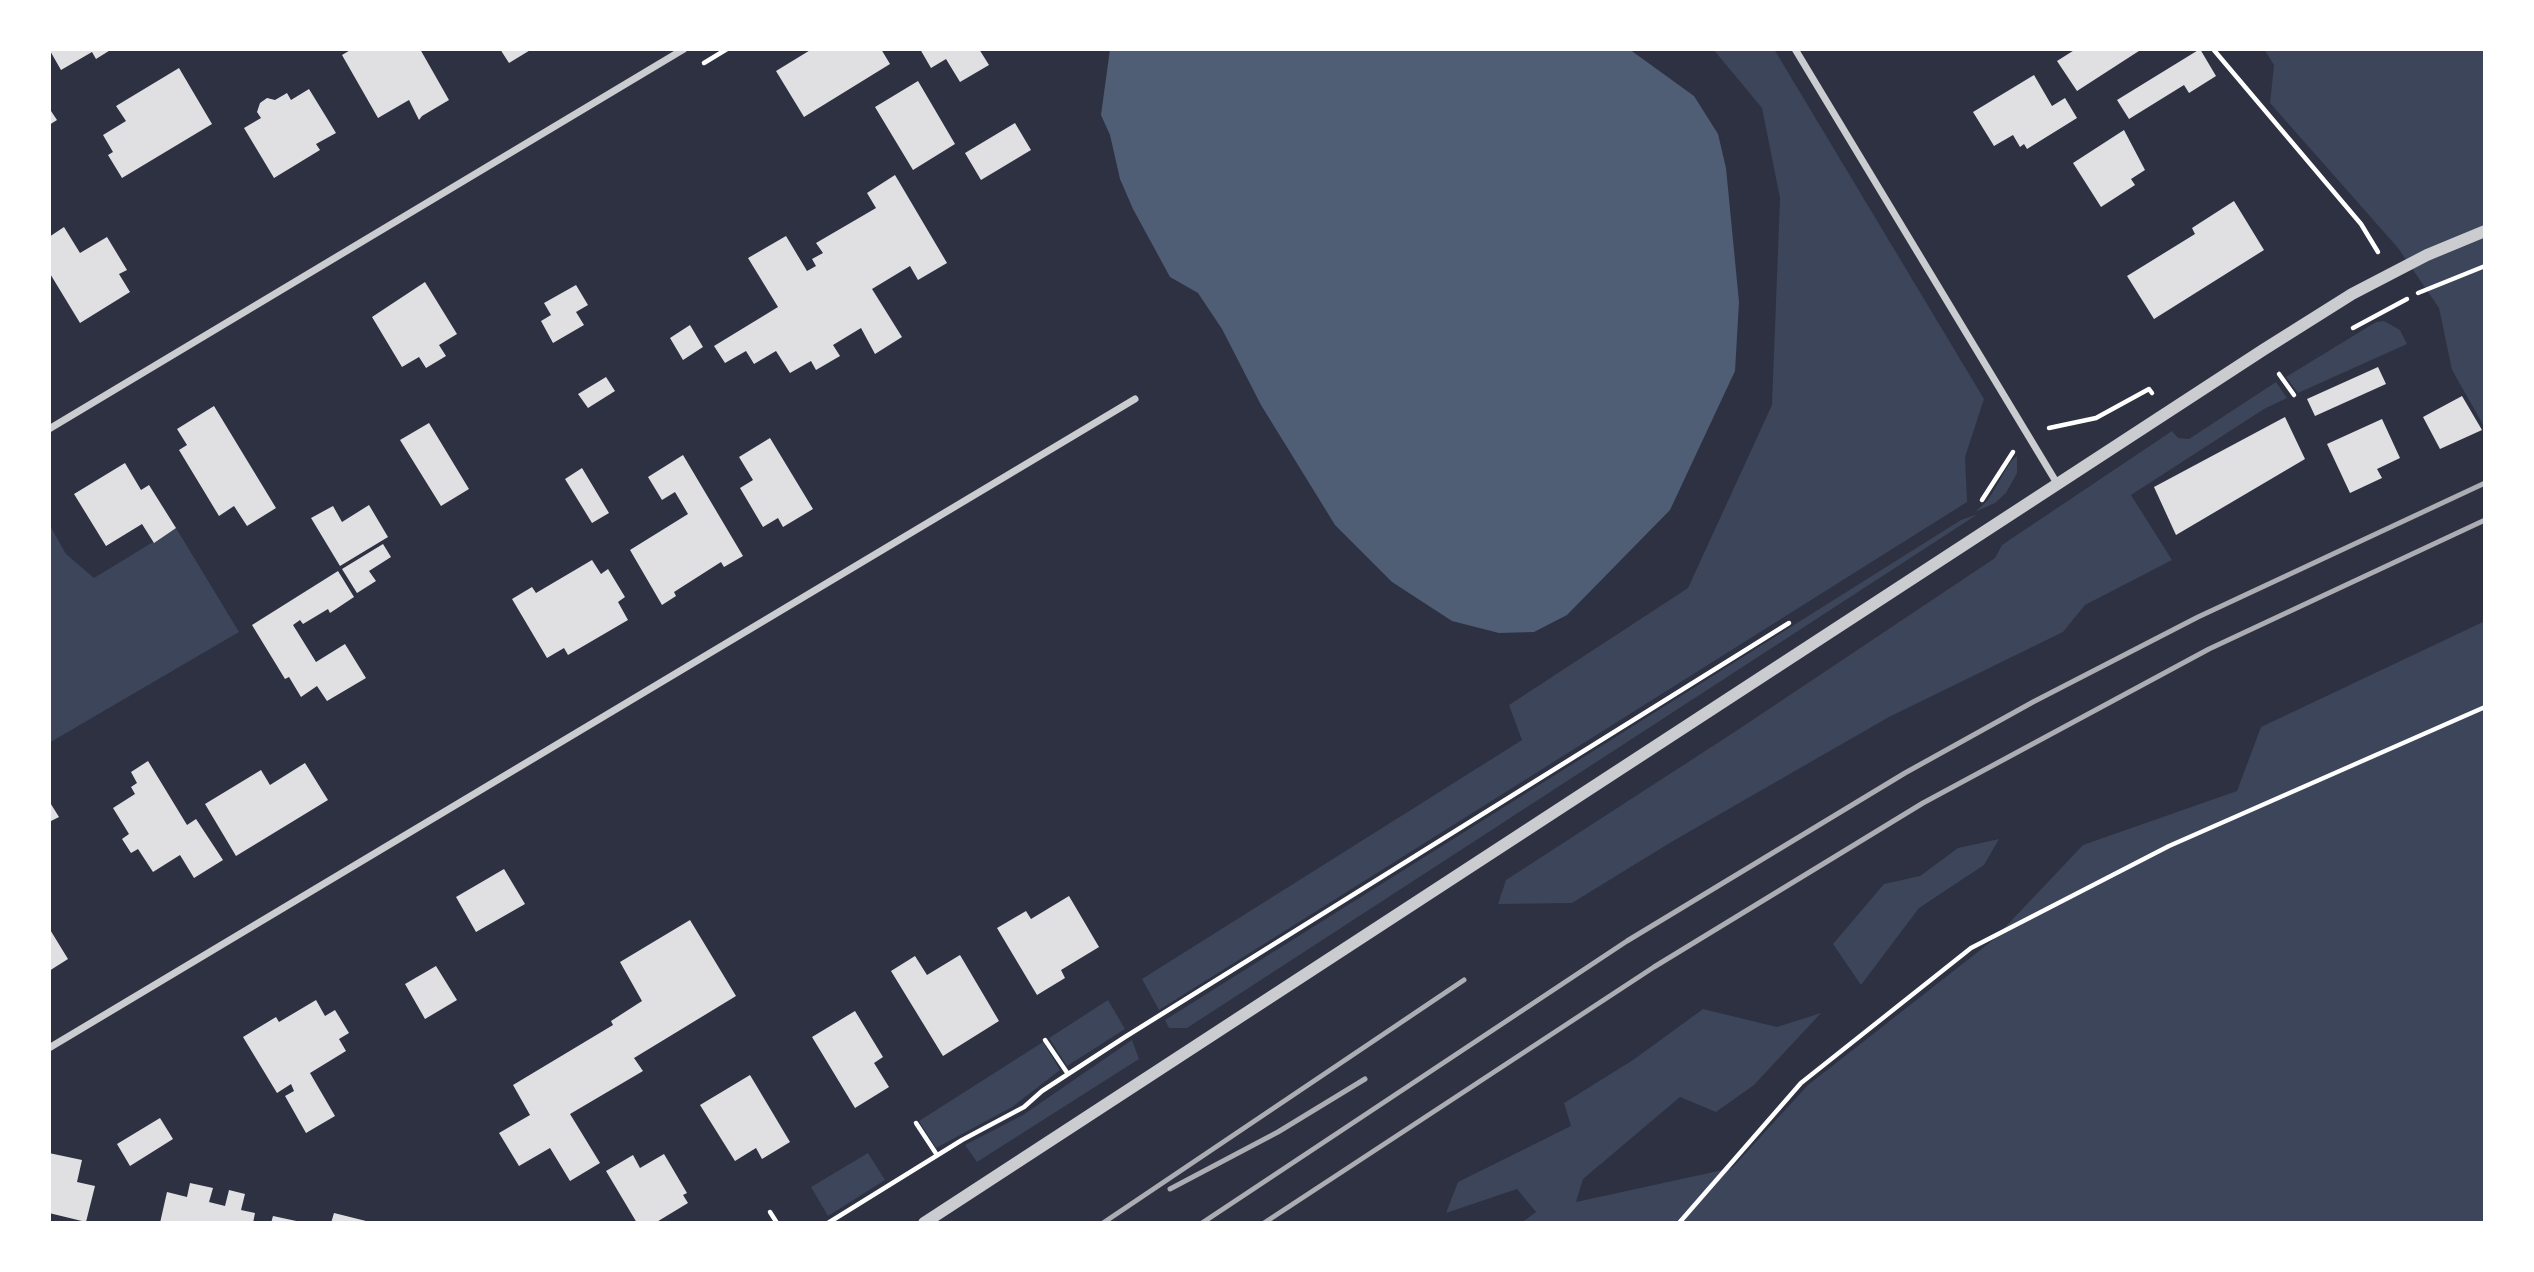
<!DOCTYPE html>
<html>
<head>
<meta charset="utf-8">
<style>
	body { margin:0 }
	#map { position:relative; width:2534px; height:1272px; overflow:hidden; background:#2d3142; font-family:"Roboto Condensed",sans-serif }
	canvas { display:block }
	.frame { position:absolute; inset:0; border:51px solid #fff; pointer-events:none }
</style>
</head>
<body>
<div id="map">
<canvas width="2534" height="1272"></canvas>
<div class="frame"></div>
</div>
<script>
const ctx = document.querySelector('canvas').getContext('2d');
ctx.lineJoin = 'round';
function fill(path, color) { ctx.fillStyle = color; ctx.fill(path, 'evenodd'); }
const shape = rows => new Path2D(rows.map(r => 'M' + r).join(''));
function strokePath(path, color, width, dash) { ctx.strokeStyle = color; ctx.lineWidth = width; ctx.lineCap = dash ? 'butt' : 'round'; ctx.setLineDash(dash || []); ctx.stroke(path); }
fill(shape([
	[1713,49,1774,49,1984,399,1965,457,1967,502,1159,1010,1142,979,1522,740,1509,705,1688,588,1772,405,1780,198,1762,108],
	[2264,49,2485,49,2485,428,2452,370,2439,308,2398,248,2270,103,2274,65],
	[2384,321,2400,330,2407,344,2298,393,2286,377,2376,322],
	[2276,382,2287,398,2264,409,2131,495,2172,560,2085,605,2063,632,1889,717,1673,841,1572,903,1498,904,1506,880,1736,731,1995,558,2002,545,2172,431,2178,438,2189,439],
	[2017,456,2017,473,2006,493,1995,503,1975,512,1988,500,2011,461],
	[1978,514,1187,1028,1169,1028,1165,1020,1961,520],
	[49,524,66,554,94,578,176,528,239,632,49,743],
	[2485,621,2485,1223,1521,1223,1536,1212,1517,1189,1446,1213,1458,1182,1571,1126,1564,1103,1633,1060,1703,1009,1777,1027,1821,1013,1754,1085,1716,1112,1680,1097,1583,1179,1576,1202,1732,1168,1808,1085,1993,940,2083,845,2237,791,2261,727],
	[1999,839,1984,865,1919,908,1861,985,1833,944,1884,884,1920,876,1958,848],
	[1108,1000,1125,1029,1067,1066,1049,1038],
	[1132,1040,1139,1059,977,1162,965,1145,1023,1115],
	[1043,1042,1060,1070,1012,1107,936,1148,919,1121],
	[868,1153,885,1180,828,1216,811,1187]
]), '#3c4559');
fill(shape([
	[1110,49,1629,49,1694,96,1718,134,1726,168,1739,302,1735,371,1670,510,1567,615,1534,632,1499,633,1452,621,1392,582,1335,525,1261,405,1222,329,1198,293,1170,277,1133,209,1120,179,1110,135,1101,115]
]), '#4f5d75');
fill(shape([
	[49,49,112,49,96,59,92,52,61,70],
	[352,49,420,49,449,100,422,116,419,120,409,100,378,118,342,55],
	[500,49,532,49,509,63],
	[812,49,881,49,890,64,804,117,776,71],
	[920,49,979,49,989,65,960,82,946,59,931,68],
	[2076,49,2142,49,2077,91,2057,61],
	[2200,49,2216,76,2189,93,2184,85,2129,119,2117,100],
	[179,68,212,124,122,178,108,155,113,152,103,135,126,121,116,106],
	[2034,75,2052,106,2065,98,2077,118,2027,149,2024,144,2020,147,2013,135,1994,146,1973,112],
	[918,81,955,144,913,170,875,107],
	[309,89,336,133,316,144,320,150,274,178,244,128,261,118,257,112,260,103,267,98,275,100,287,93,291,100],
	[49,108,57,120,49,125],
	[1015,123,1031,150,981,180,965,153],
	[2124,130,2145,170,2131,179,2135,185,2101,207,2073,163],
	[895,175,947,263,918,280,910,266,872,289,902,337,875,354,861,328,833,345,840,356,816,370,811,361,790,373,776,351,754,364,746,351,725,363,714,346,778,307,748,258,786,236,807,271,816,266,812,259,823,253,816,243,876,208,867,193],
	[2234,201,2264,250,2154,319,2127,276,2195,234,2192,228],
	[64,227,80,253,107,237,127,270,119,274,130,292,80,323,49,272,49,237],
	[425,282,457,334,439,345,446,356,426,368,419,357,402,367,372,317],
	[576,285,588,305,576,312,584,325,553,343,541,321,551,315,544,303],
	[690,325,703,347,683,360,670,338],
	[2378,367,2386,384,2315,416,2307,399],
	[606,377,615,391,588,408,578,394],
	[2462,396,2482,430,2440,449,2423,417],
	[214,406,276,508,247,526,234,506,219,516,179,450,187,445,177,429],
	[2285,417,2305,459,2176,535,2154,487],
	[2382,419,2400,458,2377,469,2382,478,2350,493,2327,444],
	[429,423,469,489,441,506,400,440],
	[770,438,813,509,783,527,778,518,763,527,740,488,753,480,739,457],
	[683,455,743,556,724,567,721,562,674,592,676,596,662,605,630,550,688,514,675,492,662,500,648,477],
	[125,463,141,490,149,485,176,528,154,543,142,524,106,546,74,494],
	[582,468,609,513,592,523,565,479],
	[369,505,388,537,340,566,311,518,333,506,342,522],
	[383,544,391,557,369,571,376,581,357,593,342,569],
	[592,560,601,574,608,569,625,597,618,602,628,620,568,655,564,648,547,658,512,599,532,587,536,593],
	[338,571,354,597,330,613,328,609,303,624,300,620,293,625,316,662,345,644,366,678,327,701,317,686,301,697,289,677,285,679,252,625],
	[148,761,187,825,196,819,223,860,194,878,180,855,153,872,138,849,131,853,122,839,129,834,113,808,135,794,131,787,137,783,131,772],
	[305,763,328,800,236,856,205,804,261,770,270,785],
	[49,801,59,817,49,822],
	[504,869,525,904,476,932,456,897],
	[1069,896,1099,947,1061,970,1065,978,1037,995,997,928,1026,911,1031,919],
	[690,920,736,996,634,1058,643,1071,570,1114,600,1163,570,1181,550,1148,519,1166,499,1133,530,1115,513,1085,613,1025,611,1021,642,1001,620,962],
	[49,928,68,959,49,971],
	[960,955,999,1021,943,1056,891,971,915,956,927,975],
	[436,966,457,1000,425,1019,405,984],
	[316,1000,325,1016,335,1010,349,1033,339,1039,346,1051,310,1073,335,1116,306,1133,285,1096,294,1091,291,1084,277,1093,243,1037,276,1017,279,1022],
	[855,1011,883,1057,874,1063,889,1087,855,1108,812,1037],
	[750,1075,790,1142,762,1159,756,1148,735,1161,700,1105],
	[160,1118,173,1139,130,1166,117,1144],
	[49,1153,82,1160,77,1182,95,1186,86,1222,49,1213],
	[664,1154,687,1193,683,1195,688,1203,655,1223,637,1223,606,1171,633,1155,640,1168],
	[190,1183,213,1188,209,1202,225,1206,229,1190,245,1194,241,1210,255,1213,253,1223,160,1223,167,1192,187,1197],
	[334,1213,370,1222,369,1223,331,1223],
	[273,1216,301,1222,301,1223,271,1223]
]), '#e0e0e3');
strokePath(shape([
	[2213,49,2361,224,2378,252],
	[704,63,727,49],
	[2418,293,2485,266],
	[2353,328,2407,299],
	[2279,374,2294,395],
	[2049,428,2096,418,2149,389,2152,393],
	[1982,500,2013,452],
	[1045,1040,1068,1074],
	[916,1123,937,1155],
	[770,1212,777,1223],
	[828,1223,962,1140,1024,1107,1042,1091,1125,1037,1789,623],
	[1679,1223,1801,1083,1971,948,2169,846,2485,707]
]), '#fff', 4.5);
strokePath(shape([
	[1795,49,2058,485],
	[49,429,684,49],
	[49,1048,1135,399]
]), '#caccd0', 7);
strokePath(shape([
	[924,1223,2263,350,2352,294,2427,255,2485,231]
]), '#caccd0', 12);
strokePath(shape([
	[1170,1189,1278,1132,1365,1079],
	[1103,1223,1464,980],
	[1202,1223,1627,941,1905,773,2033,702,2198,617,2485,483],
	[1264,1223,1654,967,1923,803,2209,649,2485,520]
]), '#abadb3', 5);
</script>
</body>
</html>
